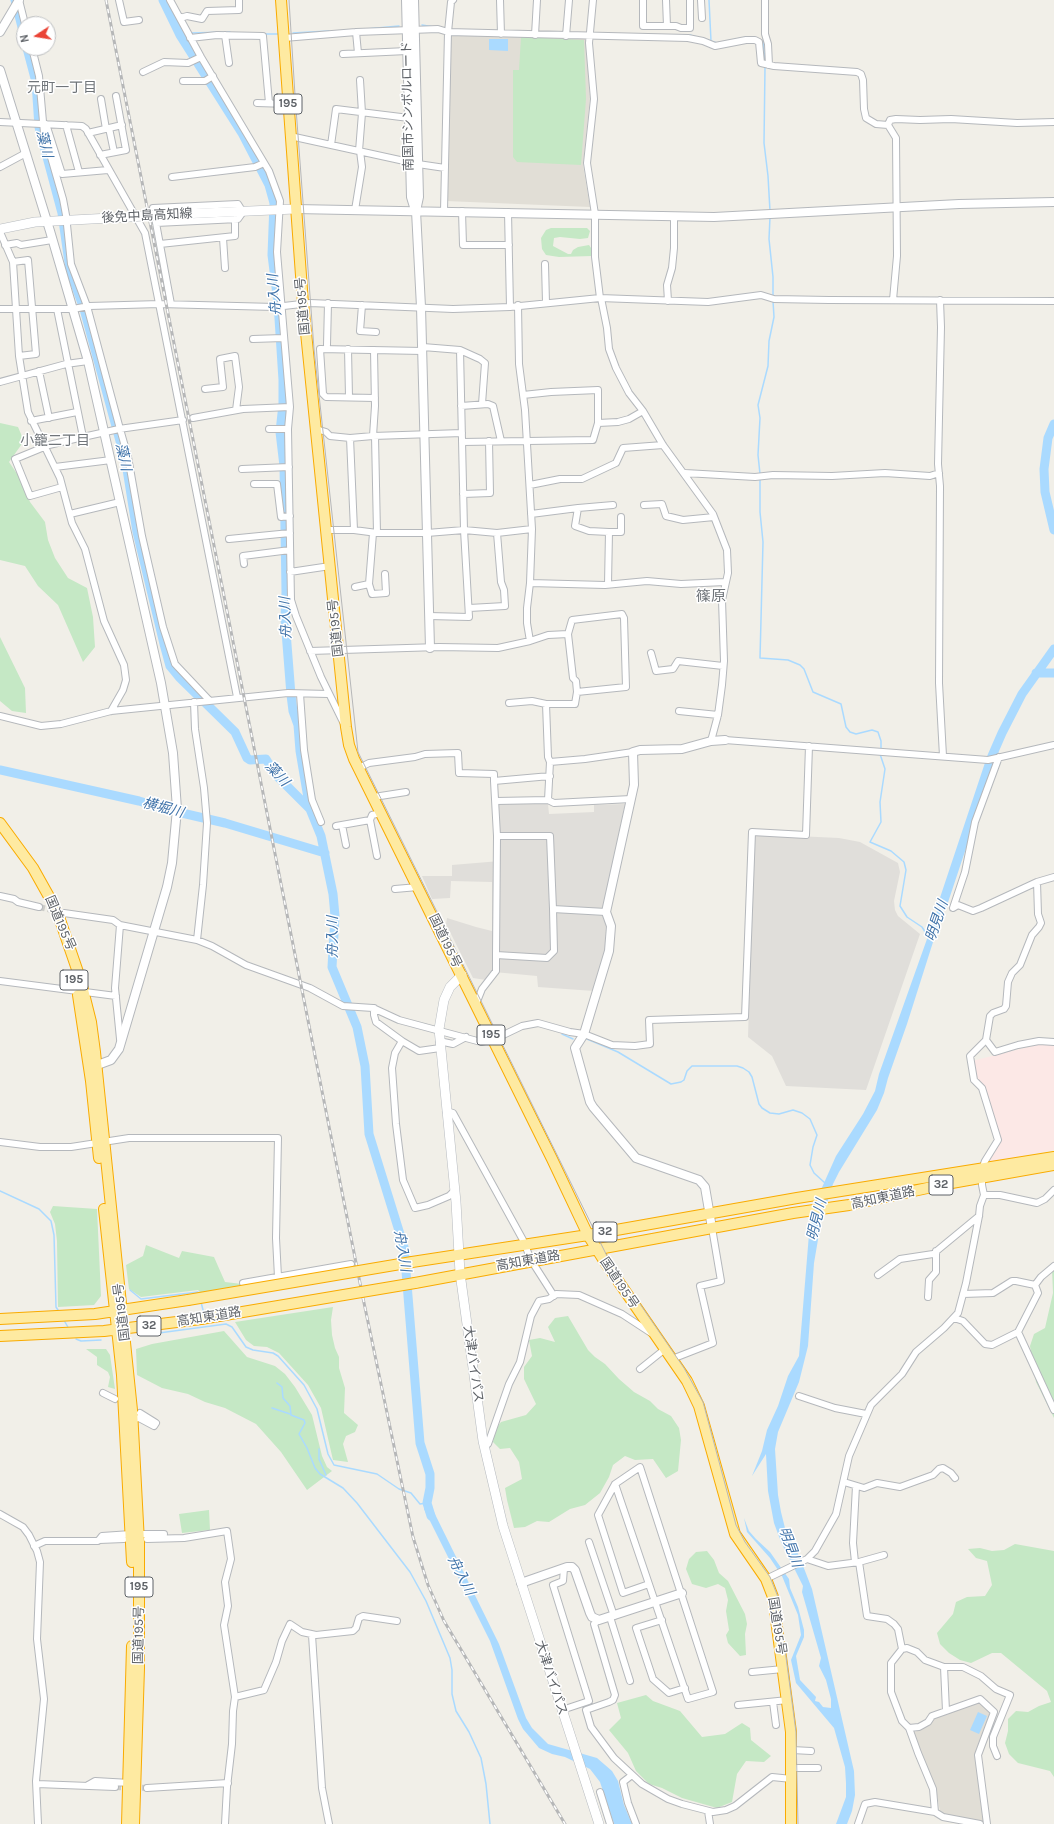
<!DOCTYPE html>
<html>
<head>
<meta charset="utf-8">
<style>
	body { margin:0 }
	#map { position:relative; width:1054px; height:1824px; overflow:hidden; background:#f1efe8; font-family:Karla,sans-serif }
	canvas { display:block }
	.north { position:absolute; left:16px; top:16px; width:40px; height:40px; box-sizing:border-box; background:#fff; border:1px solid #bfc1c3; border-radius:50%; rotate:258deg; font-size:11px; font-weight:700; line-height:16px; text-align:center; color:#5f6368 }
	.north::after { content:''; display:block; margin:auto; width:14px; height:18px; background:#ea4335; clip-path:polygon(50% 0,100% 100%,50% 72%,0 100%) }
</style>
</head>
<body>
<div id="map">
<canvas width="1054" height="1824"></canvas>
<div class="north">N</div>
</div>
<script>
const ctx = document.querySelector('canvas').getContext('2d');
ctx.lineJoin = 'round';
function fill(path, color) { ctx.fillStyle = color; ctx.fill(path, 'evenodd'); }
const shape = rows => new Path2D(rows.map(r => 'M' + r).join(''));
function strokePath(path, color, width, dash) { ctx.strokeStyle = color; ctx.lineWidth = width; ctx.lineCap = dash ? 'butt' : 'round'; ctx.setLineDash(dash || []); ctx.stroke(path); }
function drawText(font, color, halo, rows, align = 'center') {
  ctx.font = font + ' Karla,"Noto Sans JP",sans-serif'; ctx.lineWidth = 3; ctx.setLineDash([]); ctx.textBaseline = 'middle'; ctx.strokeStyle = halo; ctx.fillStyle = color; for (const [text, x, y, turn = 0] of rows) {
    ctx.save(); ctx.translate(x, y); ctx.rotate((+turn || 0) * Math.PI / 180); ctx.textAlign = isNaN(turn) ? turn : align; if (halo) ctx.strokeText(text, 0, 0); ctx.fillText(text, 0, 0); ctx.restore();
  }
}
fill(shape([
	[499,804,548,804,549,814,594,812,594,805,625,804,604,904,606,925,605,952,594,991,538,987,537,976,494,972,486,980,473,978,446,924,447,918,476,927,492,931,492,882,451,881,450,898,432,899,422,876,452,876,452,865,500,861],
	[754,834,839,838,860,842,898,863,900,872,894,901,895,910,898,916,920,934,866,1090,786,1086,772,1056,748,1037]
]), '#e0deda');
fill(shape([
	[450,33,586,38,590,98,583,165,590,207,446,201],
	[978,1702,991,1713,975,1754,984,1822,946,1816,940,1811,936,1790,913,1733,927,1726,935,1717]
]), '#e1ded6');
fill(shape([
	[1040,1044,1054,1045,1054,1150,988,1162,1000,1139,984,1087,976,1077,972,1061]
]), '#fce8e6');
fill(shape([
	[521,37,584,40,586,99,581,165,517,162,513,157,513,70,519,70],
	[551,228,587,228,590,231,588,238,580,239,560,237,554,238,553,246,568,254,571,254,573,250,578,247,589,245,593,251,592,256,559,257,546,255,542,249,541,238,546,230],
	[0,423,18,427,24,441,9,462,22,481,30,502,45,522,48,540,55,558,68,578,87,588,93,617,95,647,83,662,58,605,38,586,25,566,0,560],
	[0,637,25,688,26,713,12,711,0,701],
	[53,1206,97,1209,101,1296,94,1305,58,1307,57,1241,55,1224,50,1212],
	[146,1245,179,1258,182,1251,214,1257,225,1282,242,1284,242,1286,201,1293,198,1290,141,1297,129,1289,126,1265,143,1256],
	[1052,1269,1054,1269,1054,1418,1036,1382,1030,1346,1034,1334,1045,1328,1053,1293],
	[333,1307,331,1320,332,1335,335,1348,339,1357,339,1368,345,1388,344,1413,358,1425,355,1432,346,1436,343,1444,348,1462,333,1460,321,1408,308,1385,279,1353,267,1347,254,1346,246,1340,235,1322],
	[568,1316,588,1350,595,1357,605,1364,619,1379,634,1392,650,1401,658,1409,671,1416,679,1428,681,1440,678,1471,666,1478,653,1459,635,1460,625,1456,613,1465,609,1477,600,1493,585,1505,570,1509,549,1522,537,1521,525,1527,514,1528,507,1500,505,1488,522,1479,519,1462,510,1448,500,1449,493,1442,495,1430,501,1422,526,1415,536,1404,524,1379,524,1367,532,1356,529,1340,540,1338,555,1342,548,1327,555,1318],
	[224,1331,247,1357,275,1366,285,1374,295,1387,312,1415,322,1456,327,1467,332,1471,307,1490,281,1452,256,1424,225,1408,205,1402,188,1394,162,1388,137,1375,136,1349,152,1344],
	[86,1349,106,1349,110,1355,115,1389,108,1387,110,1377,108,1372,97,1365,97,1357],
	[209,1510,210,1530,182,1533,179,1514],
	[1015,1544,1054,1551,1054,1777,1050,1771,1018,1763,1009,1754,1005,1743,1008,1731,1008,1719,1016,1711,1028,1712,1039,1706,1051,1702,1047,1691,1001,1653,992,1653,971,1663,960,1660,949,1653,940,1644,937,1633,953,1614,956,1602,967,1597,985,1596,992,1585,987,1561,976,1558,968,1549,980,1548,992,1551,1004,1550],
	[707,1551,714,1560,719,1573,728,1581,745,1614,747,1624,745,1634,746,1655,740,1656,728,1643,726,1635,729,1630,726,1611,728,1600,725,1588,718,1584,706,1588,692,1584,686,1569,689,1559,696,1552],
	[646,1695,653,1701,680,1711,702,1737,725,1734,742,1723,750,1728,751,1740,771,1756,764,1762,746,1761,737,1774,732,1802,717,1808,682,1798,662,1788,649,1784,636,1771,628,1753,609,1730,621,1718,617,1703]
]), '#c5e8c5');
fill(shape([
	[489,39,508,39,508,51,489,50],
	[943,894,947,898,907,1024,888,1078,884,1093,877,1110,839,1172,833,1184,821,1222,814,1263,808,1346,799,1382,778,1432,775,1449,778,1495,781,1512,785,1528,800,1558,812,1589,854,1771,855,1795,852,1811,847,1824,836,1824,846,1797,846,1783,845,1767,834,1728,796,1683,791,1660,801,1635,798,1615,782,1576,770,1558,747,1532,744,1518,749,1531,756,1539,770,1552,789,1579,790,1588,798,1607,804,1630,804,1637,796,1656,800,1680,816,1697,815,1701,819,1702,823,1707,831,1708,831,1699,826,1680,819,1666,821,1658,802,1592,803,1586,781,1542,774,1523,768,1491,766,1454,752,1476,762,1451,767,1430,778,1406,788,1376,799,1356,809,1234,816,1201,836,1156,863,1114,875,1091,879,1074],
	[430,1504,499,1644,526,1718,532,1728,548,1744,597,1758,612,1771,618,1781,624,1805,632,1824,614,1824,600,1782,590,1769,565,1757,552,1754,539,1748,523,1729,518,1719,490,1641,424,1509,425,1505],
	[978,1712,987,1716,979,1734,970,1730]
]), '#aadaff');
strokePath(shape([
	[709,0,711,41],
	[422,25,434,27],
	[366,29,399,26],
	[190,33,230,32],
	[293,33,329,31],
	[264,34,279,34],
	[180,35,186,34],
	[690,35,700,38],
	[757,38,763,42,765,60],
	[708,40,717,43,747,37],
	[765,67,764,143,768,176,770,211],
	[770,217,769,239,773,277,773,297],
	[760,474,758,455,760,418,758,405,768,366,769,341,774,317,773,301],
	[760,478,760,512,763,542,760,658,788,660,800,665,804,669,813,692,841,704,846,727,850,732,856,734,872,730,878,732,881,741,881,750],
	[880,754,885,769,880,802,881,822,870,842,891,851,904,862,906,870,900,906,907,917,922,927,929,938],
	[562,1034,573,1039],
	[587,1039,618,1052,671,1084,681,1082,684,1080,687,1071,692,1066,737,1066,743,1068,749,1072,752,1077,759,1104,762,1108,770,1113,779,1114,793,1110,802,1113,810,1119,817,1135,813,1147,810,1165,814,1173,825,1183],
	[0,1191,39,1209,51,1221,54,1235,56,1307,58,1310],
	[130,1290,141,1299,198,1292,199,1294],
	[201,1302,204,1314],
	[65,1322,69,1329],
	[144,1335,226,1324,232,1327,246,1347,253,1350,273,1353,278,1356,304,1385,317,1409,328,1454,334,1465,377,1474,399,1489,411,1493,420,1504,427,1503],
	[76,1339,81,1341,101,1340],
	[277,1383,282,1387,283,1398,290,1406,291,1415,304,1420,305,1423,299,1434,307,1448,315,1468,320,1474,343,1488,357,1503,410,1572,426,1601,450,1658,452,1670,452,1694,456,1711,469,1732,481,1758,486,1784,490,1824],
	[272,1408,290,1414],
	[319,1449,319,1459,326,1475]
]), '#aadaff', 1.5);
strokePath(shape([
	[15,0,24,35],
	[163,0,180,35,242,133,269,185,274,203,272,255,278,303,283,380,283,404,280,432,284,466,286,592,285,619,291,695,293,711,298,725,300,751,308,798,310,809,321,836,333,894,335,916,332,967,357,1027,365,1066,369,1134,404,1247,420,1443,430,1474,430,1488,427,1503,431,1516],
	[27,48,36,82,39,127,62,213,70,270,84,309,126,463,137,532,164,644,170,666,179,677,235,732,247,758,250,760,266,759,275,774,309,808],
	[1054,424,1048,438,1044,469,1045,492,1054,530],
	[1036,673,1054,673],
	[0,770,139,801,169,810,225,823,325,853],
	[942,906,992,756,1002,733,1022,694,1054,649]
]), '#aadaff', 9);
strokePath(shape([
	[39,907,56,911],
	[115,1787,147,1788]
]), '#ccccc8', 6, [6, 3]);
const minor = shape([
	[19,0,25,24],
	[119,0,124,22,139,20],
	[170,0,201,57,269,171,280,201,277,252,290,407,288,429,291,600,296,616,321,677,344,724],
	[500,0,501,34],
	[593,0,589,43,594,99,587,163,595,214,595,257,600,298],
	[643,0,643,26,676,26,681,28,690,28,690,0],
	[666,0,667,26],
	[701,0,702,18],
	[765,0,765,34,768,44,769,65],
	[180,18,187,16,202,19,207,11,239,10,239,0],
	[356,32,358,53],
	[225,35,229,63],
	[535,35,537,0],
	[566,36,569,0],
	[190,38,217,35,263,36,269,103],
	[284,38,356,32,438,29,448,32,688,38,703,41,715,46,746,40,755,40,759,42,761,63,774,66,857,72,861,74,863,80,864,109,866,118,876,124,888,125],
	[32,48,39,76,44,133,63,199,66,215,71,264,87,306,120,429,128,457,142,536,163,627,175,664,209,700],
	[343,54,407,51],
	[143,72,164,62,188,63,201,57],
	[183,81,205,81,213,76],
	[101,99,106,129],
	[257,103,288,104],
	[0,122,82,126,86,129,145,233,237,697],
	[46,124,62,174,108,170],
	[66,125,79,172],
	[888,125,896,138,897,256,893,300],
	[888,125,890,120,896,119,920,120,951,119,1017,123,1054,122],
	[109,128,114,152],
	[88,133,122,125],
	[290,136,418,164,445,168],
	[331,145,336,109,409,118],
	[359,151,362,113,360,80],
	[100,155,126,150,116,96],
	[0,167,26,153],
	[172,177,255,167,264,163],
	[355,210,362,167,360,151],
	[444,211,448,32,451,2,453,0],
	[462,211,463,245,509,245],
	[508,212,510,307],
	[156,223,238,219,243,212,238,204,153,208,156,223,171,304],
	[0,232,13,262,19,356,28,412,60,478,72,523,85,549,104,621,124,665,126,680,123,690,111,711],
	[223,238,225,268],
	[160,244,235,236,235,219],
	[5,245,17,243,21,245,52,240],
	[13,262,28,260,36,354,19,356],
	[545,264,546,303],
	[601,298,607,328,609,349,616,368,629,393,643,411,663,445,713,514,727,550,728,573,722,600,724,661,722,685,718,715,711,741],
	[940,300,941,327,938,464,940,486,939,683,943,756],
	[668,301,667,285,672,268,674,248,674,216],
	[362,305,360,331,376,332],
	[518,305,519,364,525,410,532,529,530,583,527,608,527,623,530,641],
	[0,309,73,309,89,306,160,304,275,307,310,303,453,309,510,307,600,298,708,302,761,295,774,299,829,300,1054,301],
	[57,309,83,437],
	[253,339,283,338],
	[327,345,328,303],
	[423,347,460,350,480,359,485,363,482,404],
	[348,349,349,397],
	[39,371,49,418],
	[0,382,66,364,88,361],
	[205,389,223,387,220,359,235,356,239,387,236,410],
	[523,395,551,392,598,390,598,423,618,422,629,419,643,411],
	[375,398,326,397,323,394,320,349,423,351],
	[461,406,488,404,493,406,501,441],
	[193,418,243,409,290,407],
	[31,421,77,412],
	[269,429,288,429],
	[316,429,326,432,330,436,350,438,373,436,375,406,374,350],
	[373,436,462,433],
	[375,436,377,533],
	[350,438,354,530],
	[462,442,593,440,598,423],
	[55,467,111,460],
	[242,469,289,467],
	[685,473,755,477,773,475,832,476,885,473,930,476,939,473],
	[254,484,277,484,281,517,290,516],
	[530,485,560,479,582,479,616,463,623,448,663,445],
	[62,487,30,496,15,459,49,445,83,437,119,429,183,420],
	[463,494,490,493,489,441],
	[644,505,662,504,666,516,683,520,714,517],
	[578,508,613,505],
	[70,514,120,502],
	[531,514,578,508,575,526,589,531,609,532,608,584],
	[326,530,354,530,377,533,427,533,464,530,497,533,532,529],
	[609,532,621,532,621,517],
	[373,533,369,584,372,594,386,593,385,574],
	[229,539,290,533],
	[244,564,243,556,290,550],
	[290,572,330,566],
	[530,583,605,585,647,581,681,584,725,582],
	[355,587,369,584],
	[469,608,505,606,504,590,501,582,497,533],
	[429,616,469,617,464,530,460,350],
	[310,651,439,647,498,648,530,641,548,635,568,634,573,678,576,681,577,692,626,687,624,618,622,614,572,620,568,634],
	[651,653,656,671,673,669,678,661,723,666],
	[300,694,304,750,312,800,321,822],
	[194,702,195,729,204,788,207,823,203,885,197,940],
	[509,703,532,701,546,704],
	[679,711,718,715],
	[0,716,41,726,61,724,111,711,288,693,328,694],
	[725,740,988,760,1054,745],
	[999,757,975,822,965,872,953,908,958,905,973,911,981,908,1037,882,1054,877],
	[550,762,548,757,546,704,575,704,577,692],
	[359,768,369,763,415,757,425,754,458,753,459,773,494,774,494,781],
	[374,797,406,792],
	[631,799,554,803,548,800,550,762,585,759,633,752],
	[496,801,548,800],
	[342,825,346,845],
	[336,826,370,820],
	[497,836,494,781,550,776],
	[377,856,370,820,372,815,381,813],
	[395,889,418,887],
	[0,896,14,899,18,902,39,907],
	[553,909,550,836,497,836,496,955,547,958,554,951,553,909,606,912],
	[64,913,113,920,120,925,197,940,212,946,246,965,310,988,343,1006,373,1008,399,1020,481,1042,497,1038,522,1026,538,1023,570,1032,584,1034,612,1045,635,1046,650,1044,649,1020,745,1017,752,832,806,835,809,746],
	[120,925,115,988,120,1039],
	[0,981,116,996],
	[476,1004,482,989,496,971,496,955],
	[374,1008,374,1015,376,1022,402,1041],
	[986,1040,995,1052,1018,1045,1039,1041,1054,1042],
	[439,1041,453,1044,466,1037],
	[440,1048,419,1051,402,1041,395,1053,392,1068,396,1124,403,1180,415,1208,428,1205,449,1196,454,1191],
	[446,1111,453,1113,523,1240,531,1260,554,1296],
	[0,1142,40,1147,71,1147,129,1138,278,1138,276,1238,278,1277],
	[984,1195,982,1185,982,1169,985,1161,998,1140,982,1088,974,1080,970,1056,986,1040,990,1016,993,1013,1004,1009,1006,1006,1008,982,1012,973,1020,965,1032,935,1039,927,1041,923,1038,914,1037,882],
	[878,1275,900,1259,933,1254,979,1216],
	[243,1283,351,1264],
	[963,1294,993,1293,1012,1281,1016,1281,1035,1285,1041,1277,1054,1266],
	[928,1297,929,1280,936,1272,936,1251],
	[954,1318,963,1321,985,1344,992,1345,1018,1332,1038,1293,1035,1285],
	[1018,1332,1054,1410],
	[672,1359,713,1343,700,1286,721,1281,712,1228],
	[640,1369,665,1349],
	[103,1393,115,1399],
	[799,1396,835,1408,866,1414],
	[133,1419,139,1418,154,1426,156,1423,140,1413],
	[484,1445,488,1444,509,1384,520,1362,531,1316,539,1301,549,1299,556,1294,579,1295,622,1314,651,1333],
	[844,1482,864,1488,877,1483,900,1487,933,1475,939,1469,943,1468,951,1473,955,1478],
	[615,1484,688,1699,713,1692,640,1467,615,1484,598,1515,623,1593,649,1584],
	[0,1514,23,1527,29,1535,37,1551,40,1562,37,1639,44,1699,36,1781,38,1824],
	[147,1539,184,1538,227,1531,231,1559,225,1582,228,1606,224,1625,235,1697],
	[99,1540,124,1539],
	[589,1542,614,1616],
	[34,1546,45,1541,98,1541,102,1536,131,1534,164,1534],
	[807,1559,828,1566,859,1562,867,1616,887,1619,894,1624,898,1629,902,1649,907,1648,917,1652,925,1660,944,1667,963,1667,981,1676,996,1689,1010,1695,993,1737,993,1746,997,1756],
	[855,1562,853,1543,856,1486],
	[859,1562,884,1555],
	[766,1579,807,1559,815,1551,836,1514,849,1456,871,1405,902,1374,916,1352,944,1328,958,1313,966,1283,979,1216,980,1206,984,1195,1000,1195,1037,1203,1045,1199,1054,1190],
	[610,1617,630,1681],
	[599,1620,594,1624,615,1695,613,1700,609,1702,586,1710,591,1727,614,1758,642,1784,668,1799,682,1804,713,1812,726,1810,735,1806,772,1777,792,1779],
	[662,1620,636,1628,653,1679,669,1693,685,1688],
	[312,1635,322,1788,329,1824],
	[902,1649,891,1663,891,1692,902,1721,909,1728,918,1753,933,1789,935,1812],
	[944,1667,946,1711],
	[752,1672,783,1669],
	[773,1702,776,1725],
	[738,1705,788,1700],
	[562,1710,589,1701,553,1585,563,1581,564,1568],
	[909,1728,919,1727,928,1722,932,1716,980,1699,994,1712,978,1755,987,1824],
	[792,1750,811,1751],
	[792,1768,818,1768],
	[632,1775,623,1782,628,1803,636,1824],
	[37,1784,115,1787],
	[88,1785,95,1781,130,1783],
	[147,1788,228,1783],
	[600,1792,610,1824],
	[708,1811,710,1824],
	[225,1824,227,1787,232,1744,233,1711,235,1697,264,1690,276,1662,282,1641,290,1624,302,1632,316,1635,353,1631,356,1628,359,1618,363,1616,397,1621],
	[858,1824,865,1804,875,1802,935,1812,943,1817,980,1824]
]);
const tertiary = shape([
	[406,0,411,197,415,210],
	[414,0,419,197,416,211,421,307,430,648],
	[0,32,19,0],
	[0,70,50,231,88,361,161,683,173,753,177,809,172,863,167,887,119,1049,111,1060,92,1067],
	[295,209,714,217,959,204,1054,202],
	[712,1228,705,1187,699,1180,636,1158,593,1107,590,1102,575,1048,584,1034,609,951,611,926,606,912,634,785,633,752,640,750,682,749,711,741,725,740],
	[521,1583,567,1567,572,1567,575,1570,590,1613,592,1617,599,1620,682,1593]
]);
const secondary = shape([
	[159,215,295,209],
	[0,229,35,222,129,217],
	[462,975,450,987,444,1000,439,1029,456,1202,460,1273,483,1441,503,1526,599,1824]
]);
const trunk = shape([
	[281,0,303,303,346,727,349,745,354,759,552,1159,588,1235,603,1259,687,1381,699,1406,735,1534,766,1579,773,1597,791,1732,791,1824],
	[0,823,33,868,52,902,59,917,80,978,91,1022,95,1052,132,1410,139,1542,139,1668,134,1824],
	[78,995,91,1081,99,1158],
	[104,1209,122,1375,132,1562],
	[412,1262,588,1235,797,1198,1054,1157],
	[415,1283,793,1213,849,1205,946,1184,1054,1165],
	[0,1319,95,1314,188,1300],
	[0,1336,104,1331,201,1319],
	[127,1824,132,1646]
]);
strokePath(minor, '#b5b8bc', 8);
strokePath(tertiary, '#b5b8bc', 10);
strokePath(secondary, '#b6babf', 10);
strokePath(trunk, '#f9ab00', 12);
strokePath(minor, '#fff', 6);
strokePath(tertiary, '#fff', 8);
strokePath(secondary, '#fff', 9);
strokePath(trunk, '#feeaa1', 10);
strokePath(shape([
	[289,0,295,95,314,349,358,752,607,1256,684,1368,703,1402,736,1525,745,1542,770,1577,778,1597,796,1732,798,1824]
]), '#b6b7b8', 1);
const rail = shape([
	[106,0,363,1298,413,1537,428,1585,444,1621,565,1824]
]);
strokePath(rail, '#b6b7b8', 3);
strokePath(rail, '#fff', 1.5, [4.5]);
const secondaryBridge = shape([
	[129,217,159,215]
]);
const trunkBridge = shape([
	[188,1300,412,1262],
	[201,1319,415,1283]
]);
strokePath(secondaryBridge, '#b6babf', 10, []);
strokePath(trunkBridge, '#f9ab00', 12, []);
strokePath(secondaryBridge, '#fff', 9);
strokePath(trunkBridge, '#feeaa1', 10);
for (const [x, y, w] of [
	[288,104,28],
	[74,980,28],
	[491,1035,28],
	[941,1185,24],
	[605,1232,24],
	[149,1326,24],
	[139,1587,28]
]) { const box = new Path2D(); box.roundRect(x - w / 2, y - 10, w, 20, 3); ctx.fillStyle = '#fff'; ctx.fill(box); strokePath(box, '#5f6368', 1); }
drawText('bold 12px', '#5f6368', null, [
	["195",288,104],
	["195",74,980],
	["195",491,1035],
	["32",941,1185],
	["32",605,1232],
	["32",149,1326],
	["195",139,1587]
]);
drawText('13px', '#5f6368', '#fff', [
	["南国市シンボルロード",408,106,-91],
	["後免中島高知線",147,216,-3],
	["国道195号",303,306,-95],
	["国道195号",336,628,-96],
	["国道195号",60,923,67],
	["国道195号",445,941,64],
	["高知東道路",883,1198,-12],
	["高知東道路",528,1261,-10],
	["国道195号",619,1283,56],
	["国道195号",122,1312,-97],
	["高知東道路",209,1317,-9],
	["大津バイパス",473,1364,82],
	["国道195号",777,1626,81],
	["国道195号",139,1635,-89],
	["大津バイパス",551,1678,72]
]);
drawText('14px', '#70757a', '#fff', [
	["元町一丁目",62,88],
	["小籠二丁目",55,441]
]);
drawText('italic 14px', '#4174aa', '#fff', [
	["藻川",44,144,76],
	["舟入川",275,295,-95],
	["藻川",123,457,77],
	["舟入川",286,618,-92],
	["藻川",277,774,47],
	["横堀川",163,808,15],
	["明見川",937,921,-71],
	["舟入川",333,937,-90],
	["明見川",817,1220,-76],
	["舟入川",402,1251,80],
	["明見川",790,1547,70],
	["舟入川",461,1576,63]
]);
drawText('15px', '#70757a', '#fff', [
	["篠原",711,597]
]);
</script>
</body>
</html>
